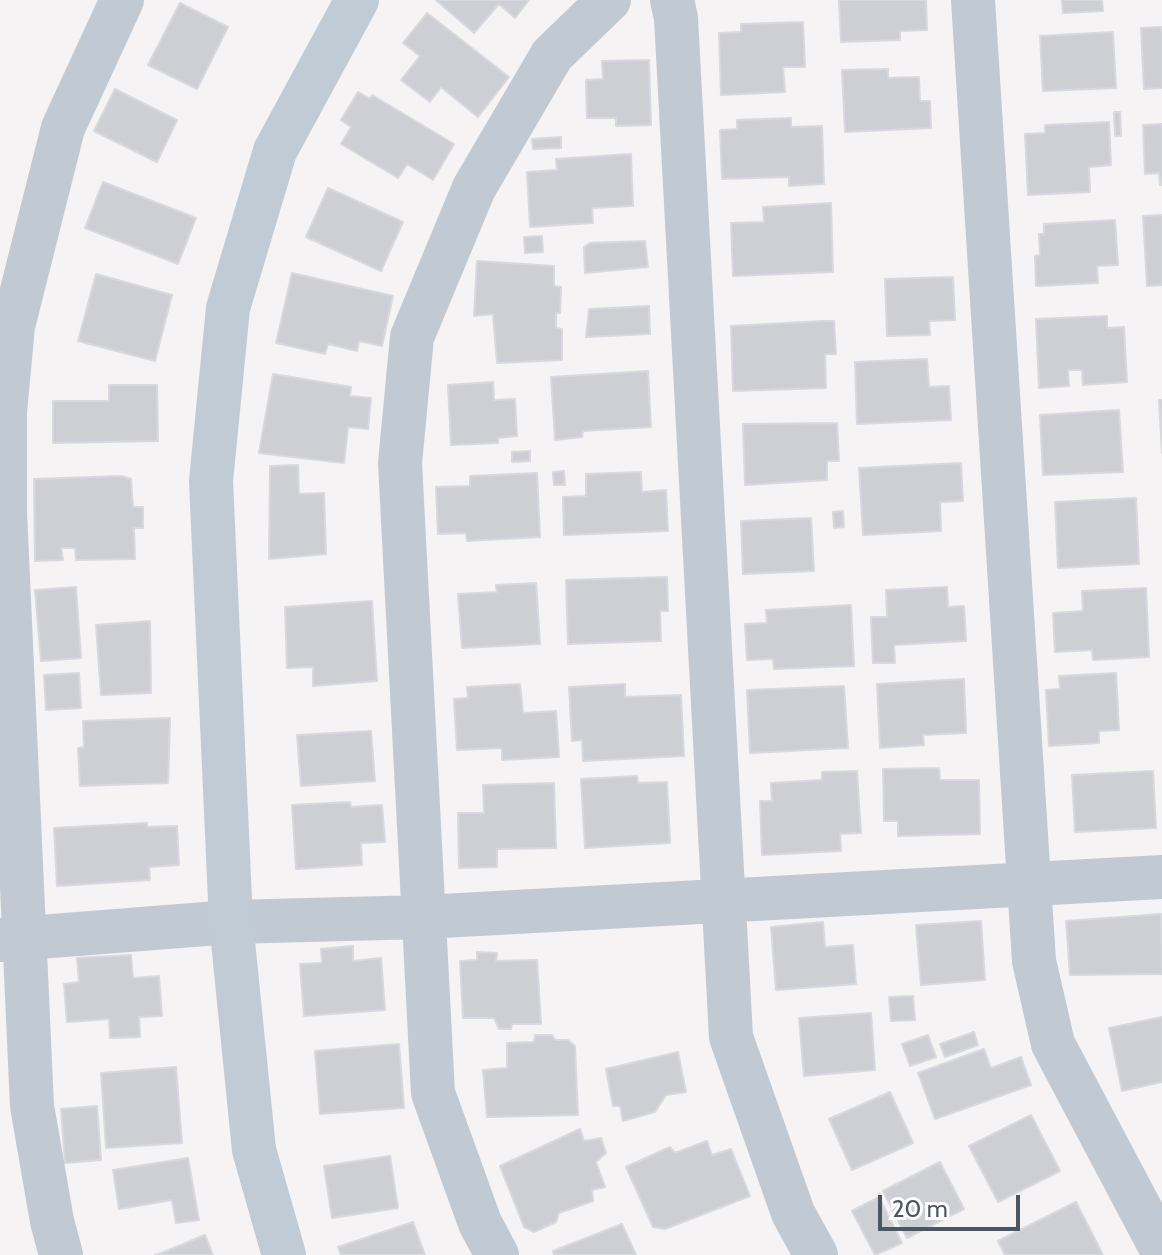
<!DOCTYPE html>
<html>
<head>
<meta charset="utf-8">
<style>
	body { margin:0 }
	#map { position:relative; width:1162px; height:1255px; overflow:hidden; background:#f5f3f3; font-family:Cabin,sans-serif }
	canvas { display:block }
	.scale { position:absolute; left:878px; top:1195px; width:142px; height:36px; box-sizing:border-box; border:4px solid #4a5661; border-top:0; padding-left:10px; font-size:24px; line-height:28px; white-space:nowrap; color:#4a5661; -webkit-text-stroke:6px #fff; paint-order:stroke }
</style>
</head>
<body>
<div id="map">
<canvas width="1162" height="1255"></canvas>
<div class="scale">20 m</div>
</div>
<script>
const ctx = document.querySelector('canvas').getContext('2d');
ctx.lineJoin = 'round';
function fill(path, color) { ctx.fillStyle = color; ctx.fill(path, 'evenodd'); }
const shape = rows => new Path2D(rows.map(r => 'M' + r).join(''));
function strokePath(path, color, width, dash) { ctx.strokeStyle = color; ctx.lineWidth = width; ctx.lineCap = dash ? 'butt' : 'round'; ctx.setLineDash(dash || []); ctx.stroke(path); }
const building = shape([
	[436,0,529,0,515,18,499,4,474,33,436,0],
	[839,0,926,0,927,30,900,31,900,40,841,42,839,0],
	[1062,0,1102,0,1103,11,1063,13,1062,0],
	[180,3,228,27,197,89,148,65,180,3],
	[427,13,509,77,478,117,441,87,430,102,401,80,420,56,403,43,427,13],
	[803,22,805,67,783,67,785,92,721,95,719,33,741,32,741,24,803,22],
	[1162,27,1162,88,1144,89,1141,28,1162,27],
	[1113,32,1116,88,1043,91,1040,36,1113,32],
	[649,60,651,125,616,126,616,118,587,118,586,80,603,79,602,61,649,60],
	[888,69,888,78,919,77,920,101,930,101,931,128,845,132,842,70,888,69],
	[115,89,177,120,157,162,94,131,115,89],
	[358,92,370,99,372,95,454,144,433,180,407,164,398,178,341,144,351,127,341,120,358,92],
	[1114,112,1120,112,1121,136,1115,136,1114,112],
	[791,118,791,127,822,126,824,184,789,186,789,177,722,179,720,130,737,129,737,120,791,118],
	[1109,122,1111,165,1089,167,1090,192,1028,195,1025,134,1045,133,1045,125,1109,122],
	[1162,124,1162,185,1160,185,1159,173,1145,174,1143,125,1162,124],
	[561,137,561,148,533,149,532,139,561,137],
	[631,154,633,206,592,208,593,223,530,227,527,172,557,170,556,159,631,154],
	[103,182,196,218,178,264,85,228,103,182],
	[328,188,403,222,381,271,306,237,328,188],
	[831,203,833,272,733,276,731,223,764,222,763,207,831,203],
	[1162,215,1162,285,1147,286,1143,216,1162,215],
	[1115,220,1118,265,1097,266,1098,283,1036,286,1035,256,1040,255,1039,234,1044,234,1044,224,1115,220],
	[542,236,543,252,525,253,524,237,542,236],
	[645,241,648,267,585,273,584,247,590,243,645,241],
	[477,261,554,266,554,286,561,287,560,313,556,313,556,328,562,329,562,360,497,363,493,314,474,316,477,261],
	[292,273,393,296,382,346,359,341,357,351,328,344,325,354,276,343,292,273],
	[96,274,172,295,155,361,78,341,96,274],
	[953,277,955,320,929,321,930,335,887,336,885,279,953,277],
	[649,306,650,334,586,337,589,309,649,306],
	[1107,316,1107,328,1124,327,1127,382,1083,385,1082,370,1068,370,1069,386,1039,388,1036,319,1107,316],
	[823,321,834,321,836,354,825,354,826,388,733,391,731,326,823,321],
	[927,359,929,387,949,386,951,420,857,424,855,362,927,359],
	[648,371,651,427,583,431,582,437,555,440,551,377,648,371],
	[273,374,351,387,350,396,371,398,368,429,348,427,344,463,259,453,273,374],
	[493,382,494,400,515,399,517,436,498,438,498,443,451,445,448,385,493,382],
	[109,385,157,385,158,441,53,443,53,401,109,401,109,385],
	[1159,400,1162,400,1162,453,1159,400],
	[1119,410,1123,472,1043,475,1040,415,1119,410],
	[837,423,839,461,827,461,827,480,745,485,743,424,837,423],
	[530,451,530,461,512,462,512,452,530,451],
	[961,463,963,501,940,502,941,531,863,535,859,468,961,463],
	[298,465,299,494,324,493,326,554,269,559,270,466,298,465],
	[564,471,565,485,554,485,553,472,564,471],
	[641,472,642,492,666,490,668,531,564,535,563,497,586,496,586,474,641,472],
	[537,473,540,537,467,541,466,533,438,534,436,487,470,486,470,476,537,473],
	[121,476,131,479,133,507,143,507,143,528,134,528,135,559,76,560,75,548,61,548,63,560,35,561,34,479,121,476],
	[1136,498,1139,564,1058,568,1055,502,1136,498],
	[843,511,844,527,834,528,833,512,843,511],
	[811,518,814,571,743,574,741,521,811,518],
	[667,577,668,611,660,611,661,641,568,644,566,580,667,577],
	[536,583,540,644,462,648,458,594,497,592,496,585,536,583],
	[76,587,81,658,41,661,35,590,76,587],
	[947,587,948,607,964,606,966,641,894,645,895,663,873,663,871,617,887,617,886,590,947,587],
	[1146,588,1149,657,1093,660,1092,650,1055,652,1053,613,1083,611,1082,591,1146,588],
	[372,601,377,681,313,686,313,667,287,668,285,607,372,601],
	[851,605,854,666,774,669,773,659,747,660,745,624,767,623,766,610,851,605],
	[150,621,151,693,101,695,96,625,150,621],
	[79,673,81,708,46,710,44,675,79,673],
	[1116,673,1119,730,1099,731,1099,743,1049,746,1046,690,1060,689,1059,676,1116,673],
	[964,679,966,733,923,735,924,745,880,748,877,684,964,679],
	[520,684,523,713,556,711,559,757,502,760,502,748,457,750,454,699,468,698,467,687,520,684],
	[625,684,625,697,681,695,684,756,583,761,582,740,572,741,569,687,625,684],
	[844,686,848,748,750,753,747,690,844,686],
	[170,718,168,783,80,786,78,748,84,747,83,721,170,718],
	[371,731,375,781,301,786,297,735,371,731],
	[939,768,940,780,979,780,980,834,898,836,898,821,884,821,883,769,939,768],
	[857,771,861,833,840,834,841,851,762,855,760,801,772,801,771,783,822,780,822,772,857,771],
	[1153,771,1156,828,1075,832,1072,775,1153,771],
	[637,776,638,783,667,782,670,843,585,848,581,779,637,776],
	[554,783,556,848,497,849,497,867,459,868,458,813,484,813,483,785,554,783],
	[350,802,351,807,382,805,385,842,361,843,362,865,296,869,292,805,350,802],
	[147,823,147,827,177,826,179,865,149,867,150,880,57,886,54,828,147,823],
	[1161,914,1162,974,1070,975,1066,921,1161,914],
	[981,921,985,980,921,985,916,925,981,921],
	[823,922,825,947,853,945,856,984,776,990,771,927,823,922],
	[353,946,353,961,381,958,385,1010,304,1016,300,964,322,963,321,949,353,946],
	[477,952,497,953,496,961,537,960,541,1024,512,1024,511,1029,499,1029,494,1018,463,1018,460,961,477,960,477,952],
	[131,955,133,978,159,976,162,1016,139,1017,140,1037,110,1038,109,1019,67,1022,64,984,79,982,77,958,131,955],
	[913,996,915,1020,891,1021,889,997,913,996],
	[871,1013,875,1070,804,1076,799,1018,871,1013],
	[1162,1017,1162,1082,1122,1091,1109,1028,1162,1017],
	[974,1032,978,1045,945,1057,940,1044,974,1032],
	[535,1035,552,1035,555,1040,568,1040,575,1046,578,1115,487,1117,483,1070,507,1068,507,1043,534,1042,535,1035],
	[928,1035,936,1057,910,1066,902,1044,928,1035],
	[399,1044,404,1108,320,1114,315,1051,399,1044],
	[984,1049,991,1068,1021,1057,1031,1085,935,1119,918,1073,984,1049],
	[678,1052,686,1092,666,1095,655,1112,623,1121,620,1106,613,1106,606,1069,678,1052],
	[176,1067,182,1143,106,1148,101,1073,176,1067],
	[890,1092,913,1143,852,1170,829,1119,890,1092],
	[97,1106,101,1160,65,1163,61,1109,97,1106],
	[1031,1115,1060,1171,998,1202,969,1146,1031,1115],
	[580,1129,584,1141,601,1138,606,1153,596,1162,605,1187,592,1190,593,1201,559,1213,556,1222,534,1232,524,1227,500,1166,580,1129],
	[707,1141,712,1155,731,1149,750,1196,665,1229,653,1227,626,1167,670,1147,675,1153,707,1141],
	[390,1156,398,1208,332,1218,324,1166,390,1156],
	[188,1158,199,1220,176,1223,172,1200,119,1209,113,1170,188,1158],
	[940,1162,964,1209,907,1238,883,1191,940,1162],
	[879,1197,902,1243,875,1255,852,1211,879,1197],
	[1076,1202,1103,1255,1005,1255,998,1241,1076,1202],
	[413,1222,425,1255,341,1255,338,1247,413,1222],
	[622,1224,636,1255,554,1255,553,1251,622,1224],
	[205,1235,213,1255,155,1255,164,1252,205,1235]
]);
fill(building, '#cdcfd5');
strokePath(building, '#d7d9de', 2);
strokePath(shape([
	[672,0,676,18,731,1037,793,1213,816,1255],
	[973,0,1034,961,1053,1044,1162,1250],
	[0,940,231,922,423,917,1162,877],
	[61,1255,52,1221,32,1106,5,512,5,412,13,326,63,128,122,0],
	[497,1255,480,1223,433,1093,400,463,412,337,474,188,552,55,609,0]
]), '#c1cad2', 44);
strokePath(shape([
	[284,1255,254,1150,231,922,211,481,228,308,275,151,357,0]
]), '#c1cbd6', 44);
</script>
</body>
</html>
